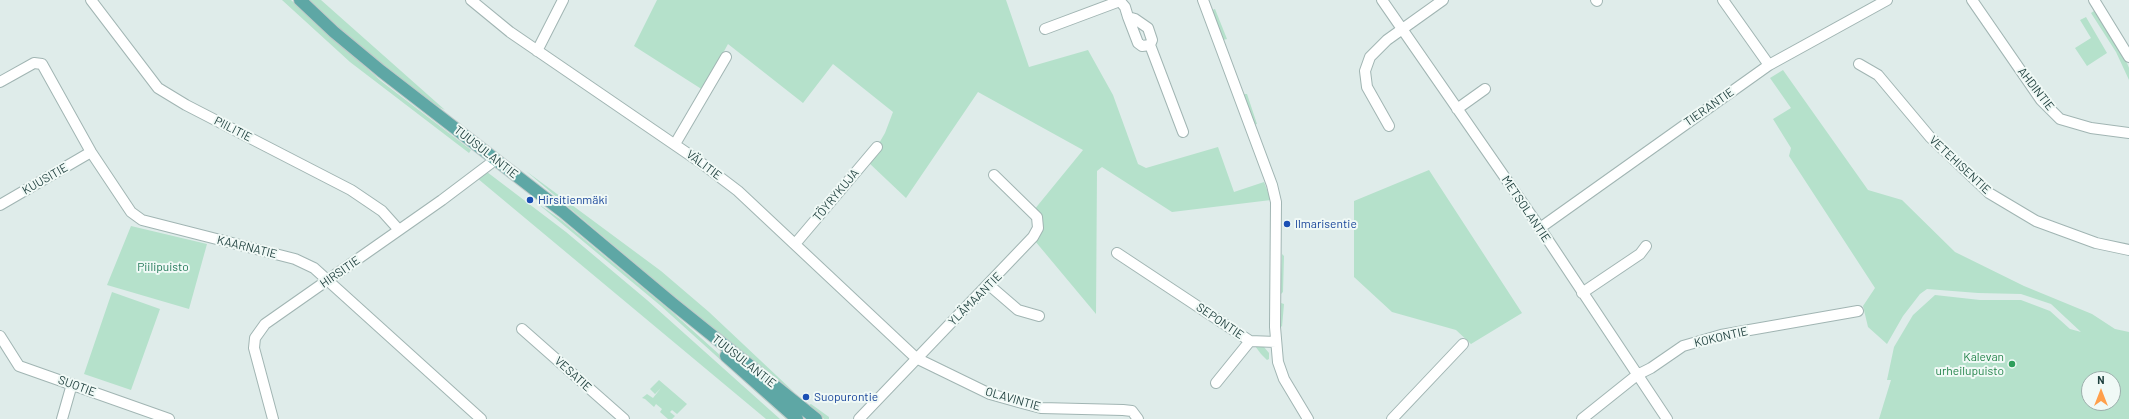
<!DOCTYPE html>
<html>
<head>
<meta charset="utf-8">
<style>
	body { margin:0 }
	#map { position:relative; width:2129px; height:419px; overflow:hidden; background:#dfecea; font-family:Barlow,sans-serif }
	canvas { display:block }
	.north { position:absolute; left:2081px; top:371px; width:40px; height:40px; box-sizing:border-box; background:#f0f9f6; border:1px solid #9cafac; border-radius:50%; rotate:0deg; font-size:11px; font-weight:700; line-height:16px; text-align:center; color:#1e3f3d }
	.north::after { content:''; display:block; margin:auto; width:14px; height:18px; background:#ff9f4b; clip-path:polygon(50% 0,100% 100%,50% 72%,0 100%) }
</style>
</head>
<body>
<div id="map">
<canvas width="2129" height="419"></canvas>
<div class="north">N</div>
</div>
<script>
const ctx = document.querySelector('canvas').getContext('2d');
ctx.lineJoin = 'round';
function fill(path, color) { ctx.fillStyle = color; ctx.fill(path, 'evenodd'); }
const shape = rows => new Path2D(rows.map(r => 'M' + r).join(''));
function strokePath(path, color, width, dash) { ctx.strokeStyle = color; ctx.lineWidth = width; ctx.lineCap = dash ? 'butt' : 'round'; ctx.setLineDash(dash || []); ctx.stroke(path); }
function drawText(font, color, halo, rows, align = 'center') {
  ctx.font = font + ' Barlow,sans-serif'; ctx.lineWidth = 4; ctx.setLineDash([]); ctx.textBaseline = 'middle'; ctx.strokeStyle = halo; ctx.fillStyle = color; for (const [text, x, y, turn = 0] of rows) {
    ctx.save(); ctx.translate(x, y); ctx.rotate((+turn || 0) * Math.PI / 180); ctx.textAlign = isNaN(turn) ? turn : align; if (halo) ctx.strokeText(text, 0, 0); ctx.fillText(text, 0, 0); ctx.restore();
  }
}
fill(shape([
	[282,0,291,0,381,81,471,150,469,153,350,62],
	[308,0,321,0,445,110,427,101,326,18],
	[657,0,1006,0,1029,67,1088,50,1113,95,1138,164,1146,168,1218,147,1234,192,1264,182,1271,200,1172,212,1102,167,1097,171,1096,314,1035,241,1034,210,1083,150,978,92,906,198,868,162,885,133,893,112,833,64,803,103,728,44,703,90,634,46],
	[1215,9,1227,39,1223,40,1212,10],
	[2094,11,2127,63,2129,68,2129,80,2116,52,2091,13],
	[2086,17,2107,53,2087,66,2075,48,2091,38,2080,20],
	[1783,70,1868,190,1902,200,1955,252,2024,286,2092,314,2115,329,2129,332,2129,419,1879,419,1891,380,1887,380,1894,347,1913,315,1935,295,1980,300,2021,300,2050,311,2070,329,2081,332,2051,304,2021,294,1978,293,1927,289,1920,294,1903,316,1887,344,1868,327,1863,306,1875,288,1789,156,1791,148,1773,119,1791,108,1770,78],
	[2089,379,2113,379,2113,403,2089,403],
	[1244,94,1247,94,1257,124,1253,125],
	[1429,170,1522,313,1471,344,1456,330,1392,312,1354,277,1354,201],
	[526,171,661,271,709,312,795,393,707,325],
	[487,172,566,232,647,300,780,419,766,419,477,178],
	[537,203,560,219,671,311,791,419,786,419,661,306],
	[131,226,207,244,189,309,107,285],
	[1282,254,1284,256,1283,292,1280,295],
	[112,292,160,309,131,390,84,374],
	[1281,303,1284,304,1282,327,1281,326],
	[1256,344,1264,347,1269,353,1269,359,1267,360,1261,354,1255,346],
	[659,380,687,404,677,414,672,410,670,412,675,416,672,419,668,419,660,412,662,409,656,404,654,407,645,399,642,398,647,394,653,398,661,388,655,394,650,389],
	[811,404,829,417,829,419,824,419,809,405]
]), '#b5e1cb');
const minor = shape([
	[91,0,158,88,186,105,351,190,382,211,399,230],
	[471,0,510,32,700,162,738,191,916,358,990,394,1022,403,1041,408,1123,410,1132,411,1138,419],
	[1119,0,1125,7,1128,17,1138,43,1142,46,1150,45,1152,40,1148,28,1135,19,1128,17],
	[1203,0,1272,185,1276,202,1275,327,1278,362,1284,379,1308,419],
	[1382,0,1540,228,1667,419],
	[1596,0,1597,1],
	[1723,0,1769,65],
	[1972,0,2041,100,2060,119,2091,128,2129,133],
	[2094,0,2129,57],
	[1045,29,1120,1],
	[1150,45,1183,132],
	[537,51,563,0],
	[1859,64,1878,75,1930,137,1989,193,2036,221,2096,243,2129,250],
	[0,82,34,63,42,64,91,152,131,212,142,220,295,259,314,268,481,419],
	[1457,109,1485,89],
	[1389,126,1367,87,1365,71,1370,57,1387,40,1443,0],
	[675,144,726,57],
	[0,205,91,152],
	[1540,228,1769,65,1887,0],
	[795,244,877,147],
	[1117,253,1250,341,1276,342],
	[989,285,1018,310,1039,316],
	[1582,293,1640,254,1646,246],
	[522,329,624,419],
	[0,336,19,366,169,419],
	[1216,383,1250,341],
	[62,419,72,384],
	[273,419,254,348,255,338,265,324,442,200,495,160],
	[859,419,1033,237,1038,228,1037,217,994,175],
	[1392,419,1463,344],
	[1582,419,1637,375,1651,368,1683,346,1721,335,1858,311]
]);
const major = shape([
	[300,0,334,32,381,71,562,211,672,303,816,419],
	[726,356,797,419]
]);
strokePath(minor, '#a1b5b3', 12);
strokePath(major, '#c0c9c9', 14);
strokePath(minor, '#fff', 10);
strokePath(major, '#5ea7a5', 12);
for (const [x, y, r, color] of [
	[530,200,4,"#1a4fb4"],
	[1287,224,4,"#1a4fb4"],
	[2012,364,4,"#2e9e5b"],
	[806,397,4,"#1a4fb4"]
]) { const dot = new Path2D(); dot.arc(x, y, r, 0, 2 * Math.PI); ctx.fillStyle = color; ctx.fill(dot); strokePath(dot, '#f0f9f6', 1.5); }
drawText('12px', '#1e3f3d', '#f0f9f6', [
	["AHDINTIE",2036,89,52],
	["TIERANTIE",1709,107,-35],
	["PIILITIE",233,129,27],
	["TUUSULANTIE",486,152,38],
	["VÄLITIE",704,165,37],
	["VETEHISENTIE",1960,165,43],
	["KUUSITIE",45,179,-30],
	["TÖYRYKUJA",836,195,-50],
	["METSOLANTIE",1526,209,56],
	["KAARNATIE",247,247,14],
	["HIRSITIE",340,272,-35],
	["YLÄMAANTIE",975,299,-45],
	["SEPONTIE",1220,321,34],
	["KOKONTIE",1721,337,-13],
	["TUUSULANTIE",744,361,38],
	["VESATIE",573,374,42],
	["SUOTIE",77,386,20],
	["OLAVINTIE",1013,399,16]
]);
drawText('12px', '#164399', '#f0f9f6', [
	["Hirsitienmäki",538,200],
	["Ilmarisentie",1295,224],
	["Suopurontie",814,397]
], 'left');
drawText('12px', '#237a59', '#f0f9f6', [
	["Piilipuisto",163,267]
]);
drawText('12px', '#27864d', '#f0f9f6', [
	["Kalevan",2004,357],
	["urheilupuisto",2004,371]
], 'right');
</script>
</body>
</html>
